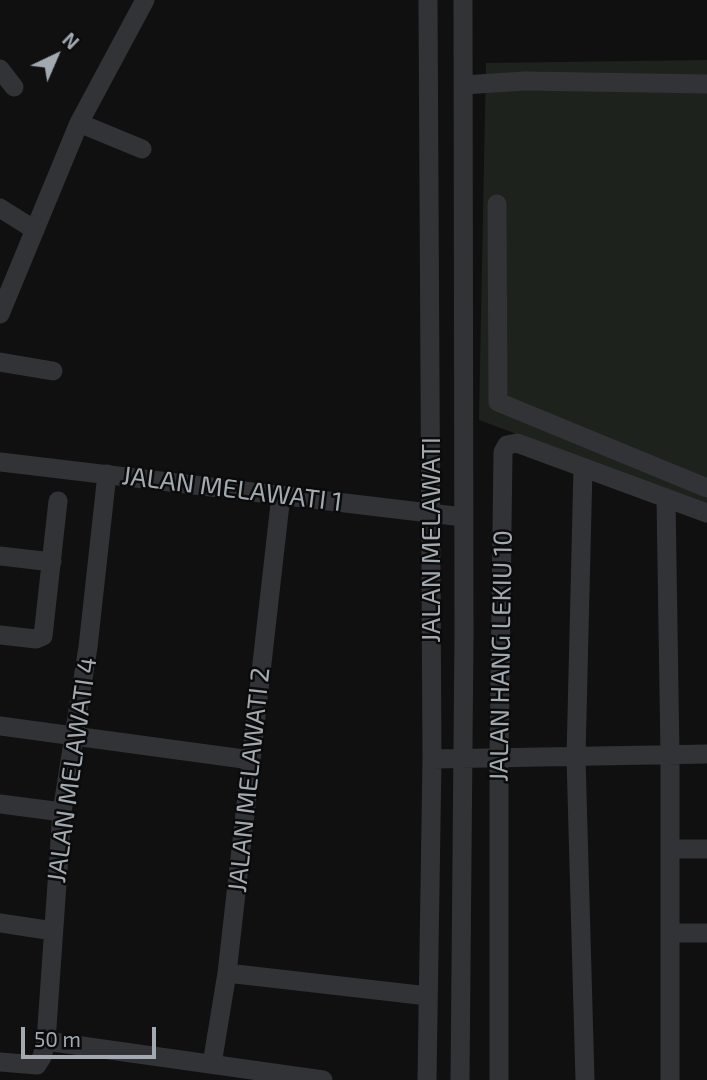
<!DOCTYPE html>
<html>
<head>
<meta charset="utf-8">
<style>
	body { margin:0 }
	#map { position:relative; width:707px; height:1080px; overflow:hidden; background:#101011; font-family:"Exo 2",sans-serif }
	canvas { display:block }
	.north { position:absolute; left:21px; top:21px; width:70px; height:70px; -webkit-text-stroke:5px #0b0b0c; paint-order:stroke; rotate:44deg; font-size:19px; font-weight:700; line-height:28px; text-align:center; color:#a2aab1 }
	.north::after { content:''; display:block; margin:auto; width:24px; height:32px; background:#a2aab1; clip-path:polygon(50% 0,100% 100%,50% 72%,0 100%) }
	.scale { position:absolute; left:21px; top:1027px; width:135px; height:32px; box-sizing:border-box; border:4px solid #a2aab1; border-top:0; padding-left:9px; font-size:21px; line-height:24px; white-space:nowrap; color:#a2aab1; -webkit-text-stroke:5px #0b0b0c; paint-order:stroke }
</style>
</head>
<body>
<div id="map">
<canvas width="707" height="1080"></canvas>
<div class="north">N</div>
<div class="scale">50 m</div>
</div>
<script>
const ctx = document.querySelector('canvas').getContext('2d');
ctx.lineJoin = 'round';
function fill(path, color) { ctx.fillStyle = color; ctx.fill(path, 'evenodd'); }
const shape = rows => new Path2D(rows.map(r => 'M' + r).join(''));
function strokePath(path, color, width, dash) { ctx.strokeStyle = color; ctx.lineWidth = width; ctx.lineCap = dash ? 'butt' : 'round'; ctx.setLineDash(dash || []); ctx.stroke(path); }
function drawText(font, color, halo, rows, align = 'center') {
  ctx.font = font + ' "Exo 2",sans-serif'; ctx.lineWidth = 5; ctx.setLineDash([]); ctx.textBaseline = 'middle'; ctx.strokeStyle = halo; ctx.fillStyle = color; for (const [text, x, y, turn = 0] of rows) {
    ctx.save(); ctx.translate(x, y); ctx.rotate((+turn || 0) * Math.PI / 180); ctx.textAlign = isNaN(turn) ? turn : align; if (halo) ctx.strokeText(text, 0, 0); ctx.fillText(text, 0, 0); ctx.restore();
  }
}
fill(shape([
	[707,60,707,505,479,420,486,63]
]), '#1d231c');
strokePath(shape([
	[0,69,14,87],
	[463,85,525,81,707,84],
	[79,123,142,149],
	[497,204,498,402,707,488],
	[0,208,35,230],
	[0,314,79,123,145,0],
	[0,362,53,371],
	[0,462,463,517],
	[583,468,576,757,585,1080],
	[666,499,670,755,670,1080],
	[0,556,52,562],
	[0,635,36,639,43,636,58,501],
	[0,726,251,760],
	[432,759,707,754],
	[0,804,62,812],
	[670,849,707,849],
	[0,923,53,931],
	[670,933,707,933],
	[227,973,428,996],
	[46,1041,323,1080],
	[0,1062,37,1065,42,1057,46,1041,62,812,88,647,107,474],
	[212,1064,227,973,281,495],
	[427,1080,432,759,428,0],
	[460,1080,464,635,463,0],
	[499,1080,499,758,503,452,507,445,517,443,707,513]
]), '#313336', 19);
drawText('26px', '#a2aab1', '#0b0b0c', [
	["JALAN MELAWATI 1",232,489,7],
	["JALAN MELAWATI",431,540,-90],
	["JALAN HANG LEKIU 10",501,656,-89],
	["JALAN MELAWATI 4",72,770,-82],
	["JALAN MELAWATI 2",249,780,-84]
]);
</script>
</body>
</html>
